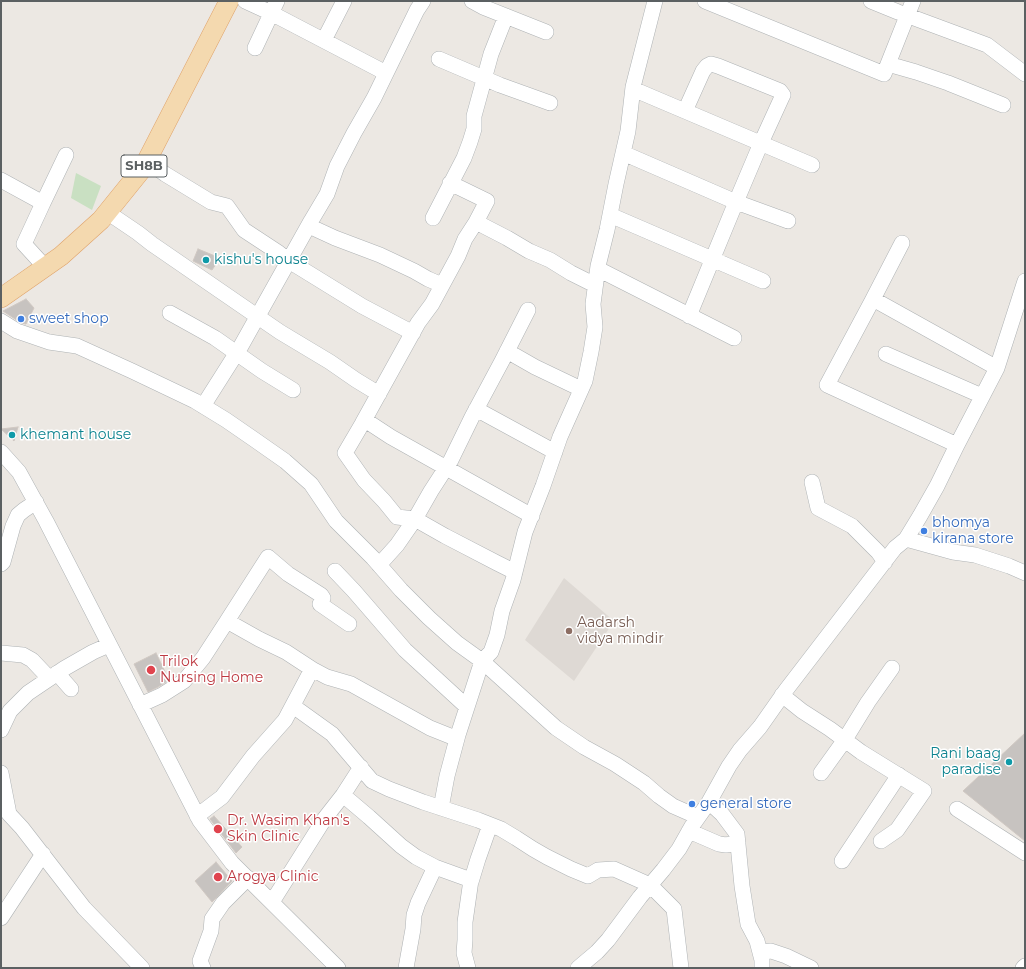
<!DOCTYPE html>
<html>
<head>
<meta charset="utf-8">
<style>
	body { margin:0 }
	#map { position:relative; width:1026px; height:969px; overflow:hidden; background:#ece8e3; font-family:Montserrat,sans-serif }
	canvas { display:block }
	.frame { position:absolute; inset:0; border:2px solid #5b6062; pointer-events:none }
</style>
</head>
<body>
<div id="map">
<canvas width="1026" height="969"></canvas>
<div class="frame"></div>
</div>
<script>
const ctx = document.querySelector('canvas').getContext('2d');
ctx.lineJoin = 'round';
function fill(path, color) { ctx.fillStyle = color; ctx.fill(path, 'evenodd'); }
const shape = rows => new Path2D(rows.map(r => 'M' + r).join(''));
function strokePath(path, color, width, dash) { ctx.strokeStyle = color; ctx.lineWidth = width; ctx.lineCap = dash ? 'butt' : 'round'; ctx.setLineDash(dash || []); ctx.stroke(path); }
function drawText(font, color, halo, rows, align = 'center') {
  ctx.font = font + ' Montserrat,sans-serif'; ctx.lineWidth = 3; ctx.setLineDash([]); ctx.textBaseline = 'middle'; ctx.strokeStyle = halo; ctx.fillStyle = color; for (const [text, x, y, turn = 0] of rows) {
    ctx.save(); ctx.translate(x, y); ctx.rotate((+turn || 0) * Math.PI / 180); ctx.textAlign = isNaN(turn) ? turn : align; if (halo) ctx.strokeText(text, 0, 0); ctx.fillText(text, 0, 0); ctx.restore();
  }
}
fill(shape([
	[564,578,614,621,574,681,525,640]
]), '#ded9d4');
fill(shape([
	[76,173,101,186,92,210,71,198]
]), '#c9e0c2');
const building = shape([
	[198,249,220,258,212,270,193,261,198,249],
	[26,299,34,308,26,324,21,323,3,311,26,299],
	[18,427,14,441,1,429,18,427],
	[156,653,169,680,158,687,148,692,134,664,156,653],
	[1025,733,1025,841,963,791,1025,733],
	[214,816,242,847,236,853,210,819,214,816],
	[216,862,232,881,217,897,212,902,195,881,216,862]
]);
fill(building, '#c7c3c0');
strokePath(building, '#d0c8c2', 1);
const minor = shape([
	[245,1,271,13,386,73],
	[472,1,483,7,546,32],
	[705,1,884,74,888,64],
	[871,1,898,12,987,45,1025,74],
	[913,1,888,64,916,72,948,83,1003,105],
	[324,40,344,1],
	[255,48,277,1],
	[439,59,500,85,550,103],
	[633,89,812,165],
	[685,111,703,71,707,66,711,64,718,66,780,91,783,95,782,97,761,143,736,202,689,316],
	[623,153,736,202,788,221],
	[147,161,165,174,211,202,227,206,244,230,279,253,289,261,362,306,413,333],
	[1,180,43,203,24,244,45,267],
	[450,183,487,201,476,222],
	[43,203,66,155],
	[107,212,138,233,152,244,280,332,330,362,356,380,379,394],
	[610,215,763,281],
	[433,218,464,158,470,142,474,129,474,116,491,54,506,16],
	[309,226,335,238,380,255,414,271,428,279,442,285],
	[598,269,734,338],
	[873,299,902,243],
	[170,313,215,338,262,371,293,390],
	[1,321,17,331,49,342,77,346,132,371,195,401,226,420,255,440,285,461,311,484,336,521,373,558,401,590,429,618,457,643,482,661,491,652,497,635,502,611,513,580,525,532,543,486,560,437,585,381,591,352,595,327,593,304,598,266,607,230,616,184,628,131,633,87,655,1],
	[507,351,535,367,581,389],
	[886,354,982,396],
	[203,406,241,346,311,221,327,194,337,166,354,133,374,98,417,10,423,1],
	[476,409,555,452],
	[365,420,391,437,532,516],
	[957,445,827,385,873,299,997,368],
	[1,452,19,472,46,521,200,821,232,863,338,968],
	[812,482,818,508,852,526,878,552,885,562],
	[906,539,920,516,937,486,957,445,997,368,1025,281],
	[1,564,3,562,13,526,18,515,24,510,36,502],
	[379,565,397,545,415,519,431,491,451,460,472,417,502,361,528,310],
	[335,571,354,591,405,650,467,707],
	[515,572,497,563,445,536,415,519,397,517,384,501,364,480,345,453,362,424,418,323,432,304,458,256,465,239,476,222,507,238,529,251,550,260,571,273,595,285],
	[227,621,268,557,288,574,321,595,323,598,320,604,349,624],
	[1,653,23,655,32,660,49,678],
	[312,669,327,677,351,684,430,728,450,736,458,735,482,661,556,728,584,747,615,764,644,783,659,796,673,806,698,817],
	[57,673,71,689],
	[782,695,802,711,830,729,861,752,924,791,897,830,881,841],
	[140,705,162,695,184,681,203,658,227,621,259,639,286,652,312,669,285,720,253,756,222,797,197,816],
	[293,706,332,734,372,781,389,789,423,802,478,820,501,829,516,838,533,849,547,857,571,869,588,876,598,870,614,869,650,885,674,909,681,968],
	[1,730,10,711,28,693,65,668,93,652,109,645],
	[1,773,9,814,22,828,84,908,142,968],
	[821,773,844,741,868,702,892,668],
	[343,795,369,817,401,846,416,857,435,867,418,903,414,915,413,929,406,968],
	[709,802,722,814,737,834,742,886,748,924,757,941,762,960,762,968],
	[441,808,447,776,458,735],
	[957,809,1025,853],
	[689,831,719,844,726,845,738,843],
	[842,861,899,775],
	[435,867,471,880,465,922,465,940,464,953,468,968],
	[471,882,478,859,490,825],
	[272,902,325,818,343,795,361,767],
	[1,918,43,854],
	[760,952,771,951,786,956,811,968],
	[203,968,200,961,211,931,212,919,223,903,248,878],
	[578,968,597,952,608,940,640,897,663,870,679,849,692,826,709,802,729,766,740,750,760,727,786,690,895,548,906,539,953,552,975,555,1009,566,1025,573],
	[1023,968,1025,966]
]);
const major = shape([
	[1,298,61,256,101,220,143,168,229,1]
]);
strokePath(minor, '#aeb2b4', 16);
strokePath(major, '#dfa269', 20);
strokePath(minor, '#fff', 15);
strokePath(major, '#f4d9af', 19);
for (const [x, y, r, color] of [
	[206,260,4,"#0f9aa8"],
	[21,319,4,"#3f7fe0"],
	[12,435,4,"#0f9aa8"],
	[924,531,4,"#3f7fe0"],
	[569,631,4,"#8d6e63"],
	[151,670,5,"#e0444e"],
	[1009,762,4,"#0f9aa8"],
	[692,804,4,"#3f7fe0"],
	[218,829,5,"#e0444e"],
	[218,877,5,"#e0444e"]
]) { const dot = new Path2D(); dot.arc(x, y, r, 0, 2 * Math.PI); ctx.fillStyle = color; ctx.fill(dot); strokePath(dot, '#fff', 1.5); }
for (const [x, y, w] of [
	[144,166,46]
]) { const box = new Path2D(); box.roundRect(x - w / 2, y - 11, w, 22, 3); ctx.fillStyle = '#fff'; ctx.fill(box); strokePath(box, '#5b6062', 1); }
drawText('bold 13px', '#5b6062', null, [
	["SH8B",144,166]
]);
drawText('14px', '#0d838f', '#fff', [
	["kishu's house",214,260],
	["khemant house",20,435],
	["Rani baag",1001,754,"right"],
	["paradise",1001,770,"right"]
], 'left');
drawText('14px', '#366cbe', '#fff', [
	["sweet shop",29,319],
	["bhomya",932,523],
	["kirana store",932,539],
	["general store",700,804]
], 'left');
drawText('14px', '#785e54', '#fff', [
	["Aadarsh",577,623],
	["vidya mindir",577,639]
], 'left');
drawText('14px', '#be3a42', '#fff', [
	["Trilok",160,662],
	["Nursing Home",160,678],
	["Dr. Wasim Khan's",227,821],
	["Skin Clinic",227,837],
	["Arogya Clinic",227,877]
], 'left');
</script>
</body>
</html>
